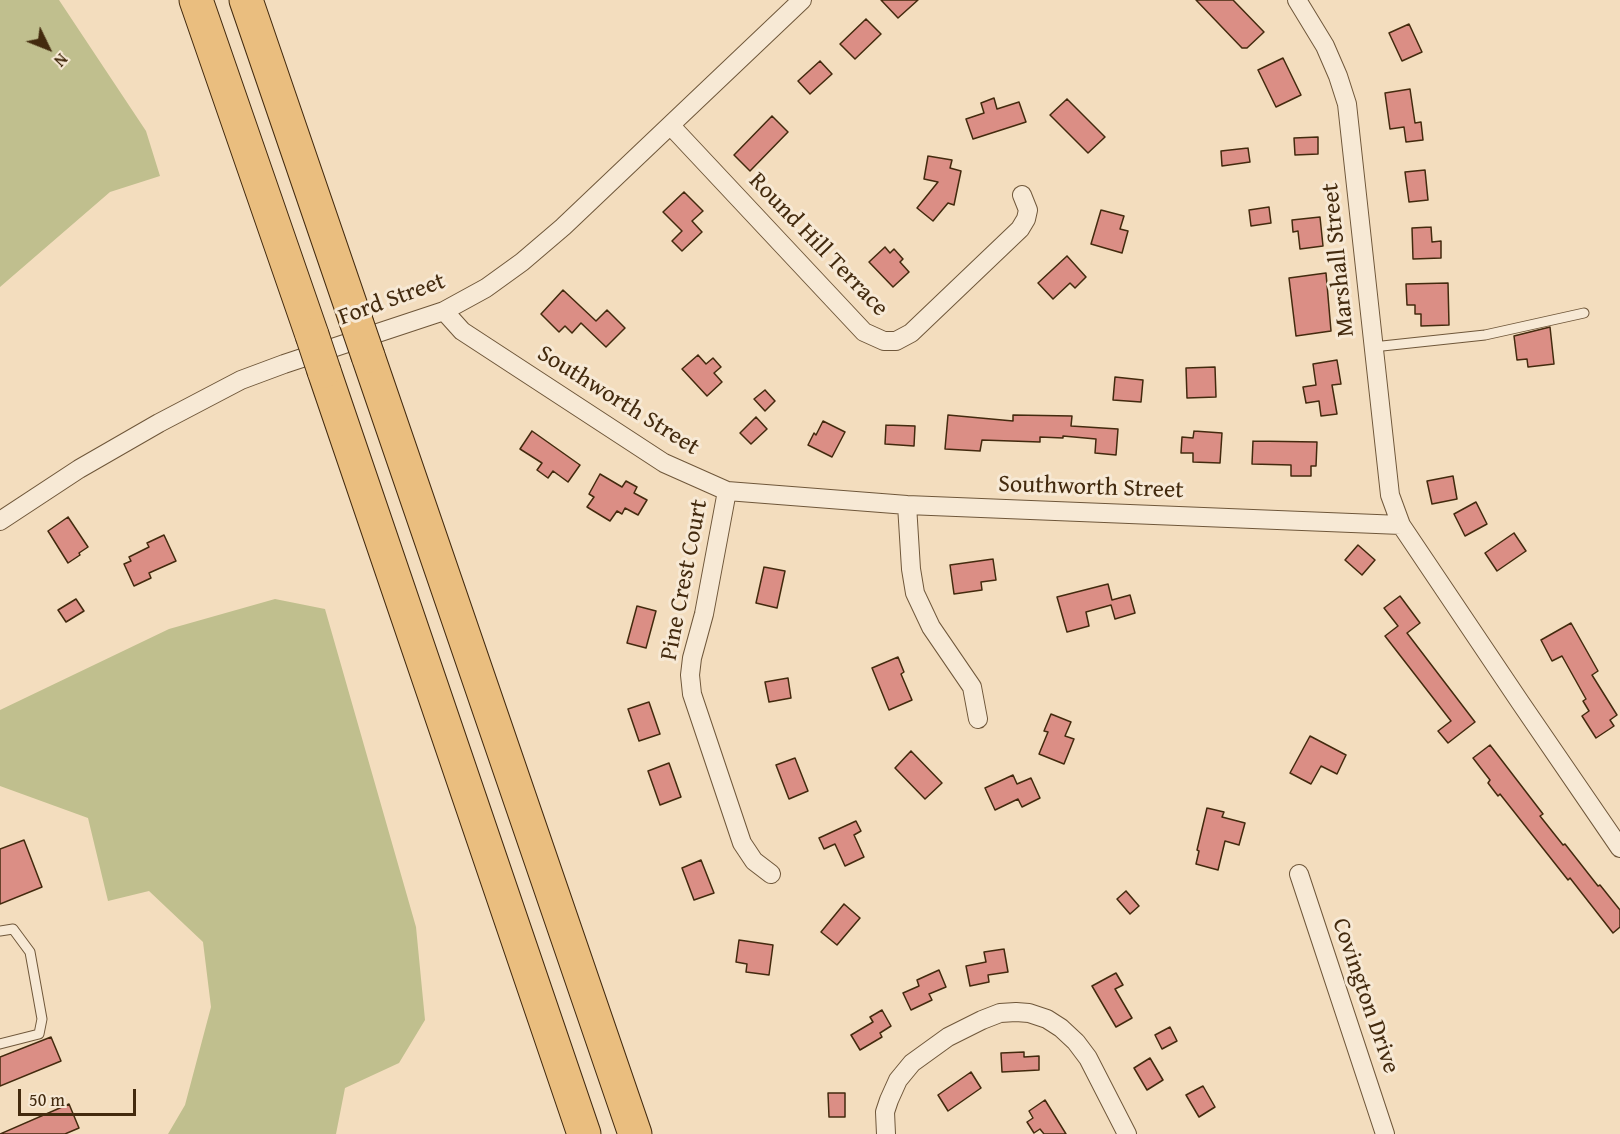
<!DOCTYPE html>
<html>
<head>
<meta charset="utf-8">
<style>
	body { margin:0 }
	#map { position:relative; width:1620px; height:1134px; overflow:hidden; background:#f3ddbe; font-family:"Gentium Book Plus",serif }
	canvas { display:block }
	.north { position:absolute; left:18px; top:18px; width:60px; height:60px; -webkit-text-stroke:4px #f7e9d5; paint-order:stroke; rotate:133deg; font-size:16px; font-weight:700; line-height:24px; text-align:center; color:#432a0e }
	.north::after { content:''; display:block; margin:auto; width:21px; height:27px; background:#432a0e; clip-path:polygon(50% 0,100% 100%,50% 72%,0 100%) }
	.scale { position:absolute; left:18px; top:1089px; width:118px; height:27px; box-sizing:border-box; border:3px solid #432a0e; border-top:0; padding-left:8px; font-size:18px; line-height:21px; white-space:nowrap; color:#432a0e; -webkit-text-stroke:4px #f7e9d5; paint-order:stroke }
</style>
</head>
<body>
<div id="map">
<canvas width="1620" height="1134"></canvas>
<div class="north">N</div>
<div class="scale">50 m</div>
</div>
<script>
const ctx = document.querySelector('canvas').getContext('2d');
ctx.lineJoin = 'round';
function fill(path, color) { ctx.fillStyle = color; ctx.fill(path, 'evenodd'); }
const shape = rows => new Path2D(rows.map(r => 'M' + r).join(''));
function strokePath(path, color, width, dash) { ctx.strokeStyle = color; ctx.lineWidth = width; ctx.lineCap = dash ? 'butt' : 'round'; ctx.setLineDash(dash || []); ctx.stroke(path); }
function drawText(font, color, halo, rows, align = 'center') {
  ctx.font = font + ' "Gentium Book Plus",serif'; ctx.lineWidth = 6; ctx.setLineDash([]); ctx.textBaseline = 'middle'; ctx.strokeStyle = halo; ctx.fillStyle = color; for (const [text, x, y, turn = 0] of rows) {
    ctx.save(); ctx.translate(x, y); ctx.rotate((+turn || 0) * Math.PI / 180); ctx.textAlign = isNaN(turn) ? turn : align; if (halo) ctx.strokeText(text, 0, 0); ctx.fillText(text, 0, 0); ctx.restore();
  }
}
fill(shape([
	[0,0,59,0,146,131,160,176,110,192,0,287],
	[275,599,325,609,416,927,425,1020,399,1063,345,1088,336,1134,168,1134,185,1105,211,1007,203,942,149,891,108,901,88,818,0,786,0,710,169,629]
]), '#c0bf8e');
const building = shape([
	[881,0,918,0,898,18,881,0],
	[1196,0,1233,0,1264,32,1247,48,1242,48,1196,0],
	[866,19,881,34,855,59,840,44,866,19],
	[1409,24,1422,52,1402,61,1389,33,1409,24],
	[1283,58,1301,95,1276,107,1258,70,1283,58],
	[820,61,832,74,810,94,798,81,820,61],
	[1410,89,1415,123,1421,122,1423,140,1406,142,1404,127,1390,129,1385,93,1410,89],
	[994,98,997,109,1019,102,1026,122,973,139,966,119,984,113,981,103,994,98],
	[1067,99,1105,137,1088,153,1050,115,1067,99],
	[772,116,788,132,750,171,734,155,772,116],
	[1318,137,1318,154,1295,155,1294,138,1318,137],
	[1248,148,1250,162,1222,166,1221,151,1248,148],
	[928,156,952,160,950,168,961,171,954,205,948,203,933,221,917,208,938,182,924,179,928,156],
	[1425,170,1428,200,1409,202,1405,172,1425,170],
	[684,192,703,211,692,221,702,232,682,251,672,241,682,231,663,212,684,192],
	[1269,207,1271,223,1251,226,1249,210,1269,207],
	[1101,210,1124,216,1120,229,1128,231,1122,253,1091,244,1101,210],
	[1320,217,1323,246,1300,249,1298,231,1293,232,1292,220,1320,217],
	[1431,227,1432,242,1441,241,1441,258,1413,259,1412,228,1431,227],
	[885,247,890,253,894,249,903,259,900,262,909,272,893,287,869,262,885,247],
	[1067,256,1086,277,1075,288,1070,283,1053,299,1038,283,1067,256],
	[1326,273,1331,331,1296,336,1289,278,1326,273],
	[1448,283,1449,325,1421,326,1421,314,1415,314,1415,305,1407,305,1406,284,1448,283],
	[563,290,596,321,607,310,625,328,606,347,581,323,572,333,565,326,559,332,541,314,563,290],
	[1550,327,1554,364,1528,367,1527,359,1517,360,1514,336,1550,327],
	[698,355,706,364,713,358,721,367,714,373,722,382,707,396,682,369,698,355],
	[1337,360,1341,384,1332,385,1337,414,1321,416,1319,401,1306,403,1303,387,1316,385,1313,364,1337,360],
	[1215,367,1216,397,1187,398,1186,368,1215,367],
	[1115,377,1143,380,1141,402,1113,400,1115,377],
	[765,390,775,401,765,411,754,399,765,390],
	[948,415,1013,421,1013,415,1072,416,1071,426,1118,429,1116,455,1095,453,1096,439,1063,436,1063,438,1040,437,1040,442,982,440,980,451,945,449,948,415],
	[756,417,767,429,751,444,740,433,756,417],
	[823,421,845,432,832,457,808,445,814,433,816,435,823,421],
	[886,425,915,426,914,446,885,444,886,425],
	[532,431,580,465,568,482,553,471,548,478,537,470,542,463,520,449,532,431],
	[1194,431,1222,433,1220,463,1193,462,1193,453,1181,453,1182,437,1193,438,1194,431],
	[1253,441,1317,442,1316,466,1311,466,1311,476,1291,476,1291,465,1252,464,1253,441],
	[600,474,622,487,626,481,637,487,634,493,647,500,638,515,625,508,622,514,617,511,610,521,587,507,594,497,589,494,600,474],
	[1453,476,1457,499,1432,504,1427,481,1453,476],
	[1476,502,1487,524,1465,536,1454,514,1476,502],
	[68,517,88,547,79,553,80,555,68,563,48,531,68,517],
	[1514,533,1526,551,1497,571,1485,553,1514,533],
	[164,535,176,561,149,573,151,578,134,586,124,564,131,561,129,557,149,547,147,543,164,535],
	[1358,545,1375,560,1362,575,1345,560,1358,545],
	[993,559,996,580,981,582,982,590,954,594,950,565,993,559],
	[764,567,785,571,777,608,756,603,764,567],
	[1108,584,1112,600,1130,595,1135,613,1115,619,1111,605,1086,612,1089,626,1067,632,1057,597,1108,584],
	[1400,596,1420,623,1407,633,1475,722,1448,743,1438,731,1451,721,1385,636,1398,626,1384,608,1400,596],
	[76,599,84,611,66,622,58,610,76,599],
	[637,606,656,611,646,648,627,643,637,606],
	[1571,623,1598,671,1592,675,1617,715,1610,720,1614,726,1596,738,1582,716,1589,711,1583,701,1586,699,1562,656,1552,661,1541,640,1571,623],
	[898,657,904,672,901,674,912,700,889,710,872,668,898,657],
	[788,678,791,698,769,702,765,682,788,678],
	[649,702,660,734,639,741,628,709,649,702],
	[1051,714,1071,722,1065,736,1074,739,1064,764,1039,754,1048,732,1044,731,1051,714],
	[1310,736,1346,755,1337,774,1321,766,1311,784,1290,773,1310,736],
	[1490,745,1543,814,1540,816,1563,845,1565,844,1598,886,1600,885,1620,910,1620,927,1613,933,1570,878,1568,880,1500,794,1498,796,1488,783,1490,780,1473,758,1490,745],
	[911,751,942,783,925,799,895,768,911,751],
	[795,758,808,791,789,799,776,765,795,758],
	[669,763,681,797,660,805,648,771,669,763],
	[1013,775,1017,784,1031,778,1040,798,1022,807,1018,799,995,810,985,788,1013,775],
	[1207,808,1224,812,1222,817,1245,823,1239,845,1225,841,1218,870,1196,864,1199,851,1197,850,1207,808],
	[856,821,861,831,854,835,864,857,845,866,835,844,824,849,819,838,856,821],
	[24,840,42,887,0,904,0,849,24,840],
	[701,860,714,893,694,900,682,868,701,860],
	[1126,891,1139,906,1130,914,1117,899,1126,891],
	[844,904,860,918,837,945,821,932,844,904],
	[739,940,773,945,769,975,746,972,747,964,736,962,739,940],
	[1004,949,1008,972,988,975,989,982,970,986,966,966,986,962,984,952,1004,949],
	[939,970,946,987,929,994,932,1000,911,1010,903,993,919,986,917,980,939,970],
	[1116,973,1123,985,1115,989,1132,1018,1116,1027,1092,986,1116,973],
	[882,1010,891,1026,880,1033,882,1037,860,1050,851,1035,873,1022,870,1017,882,1010],
	[1170,1027,1177,1041,1162,1049,1155,1035,1170,1027],
	[51,1037,61,1061,0,1086,0,1057,51,1037],
	[1024,1052,1024,1057,1039,1056,1039,1070,1002,1072,1001,1053,1024,1052],
	[1150,1058,1163,1080,1147,1090,1134,1068,1150,1058],
	[971,1072,981,1088,948,1111,938,1095,971,1072],
	[1203,1086,1215,1107,1199,1117,1186,1095,1203,1086],
	[828,1093,845,1093,845,1117,829,1117,828,1093],
	[1045,1100,1066,1134,1044,1134,1040,1129,1034,1133,1027,1122,1033,1118,1029,1111,1045,1100],
	[69,1104,79,1128,65,1134,0,1134,69,1104]
]);
fill(building, '#db8e85');
strokePath(building, '#432a0e', 1.5);
const service = shape([
	[1373,347,1485,335,1584,313],
	[0,931,13,929,30,952,42,1019,39,1034,0,1044]
]);
const minor = shape([
	[1297,0,1325,46,1338,76,1347,104,1390,495,1401,525,1520,702,1620,848],
	[671,126,864,332,884,341,896,341,911,333,1020,229,1026,219,1028,210,1022,195],
	[444,311,462,331,664,463,727,491,907,505,1401,525],
	[727,491,704,614,692,658,690,675,692,694,742,843,754,861,771,874],
	[907,505,911,569,915,593,931,627,972,687,978,719],
	[0,521,79,469,159,423,241,380,284,364,444,311,486,288,522,262,563,227,802,0],
	[1299,874,1385,1134],
	[886,1134,885,1112,889,1100,898,1080,912,1063,948,1037,982,1020,1000,1013,1016,1012,1029,1013,1047,1019,1061,1028,1076,1042,1088,1058,1127,1134]
]);
const motorway = shape([
	[196,0,312,335],
	[246,0,356,321],
	[368,356,635,1134],
	[324,371,584,1134]
]);
strokePath(service, '#6f573a', 11);
strokePath(minor, '#6f573a', 20);
strokePath(motorway, '#432a0e', 35);
strokePath(service, '#f7e9d5', 9);
strokePath(minor, '#f7e9d5', 18);
strokePath(motorway, '#eabe7f', 33);
const motorwayBridge = shape([
	[356,321,368,356],
	[312,335,324,371]
]);
strokePath(motorwayBridge, '#432a0e', 35, []);
strokePath(motorwayBridge, '#eabe7f', 33);
drawText('24px', '#432a0e', '#f7e9d5', [
	["Round Hill Terrace",818,245,46],
	["Marshall Street",1339,260,-96],
	["Ford Street",392,300,-20],
	["Southworth Street",618,401,32],
	["Southworth Street",1091,488,2],
	["Pine Crest Court",685,580,-79],
	["Covington Drive",1365,996,71]
]);
</script>
</body>
</html>
